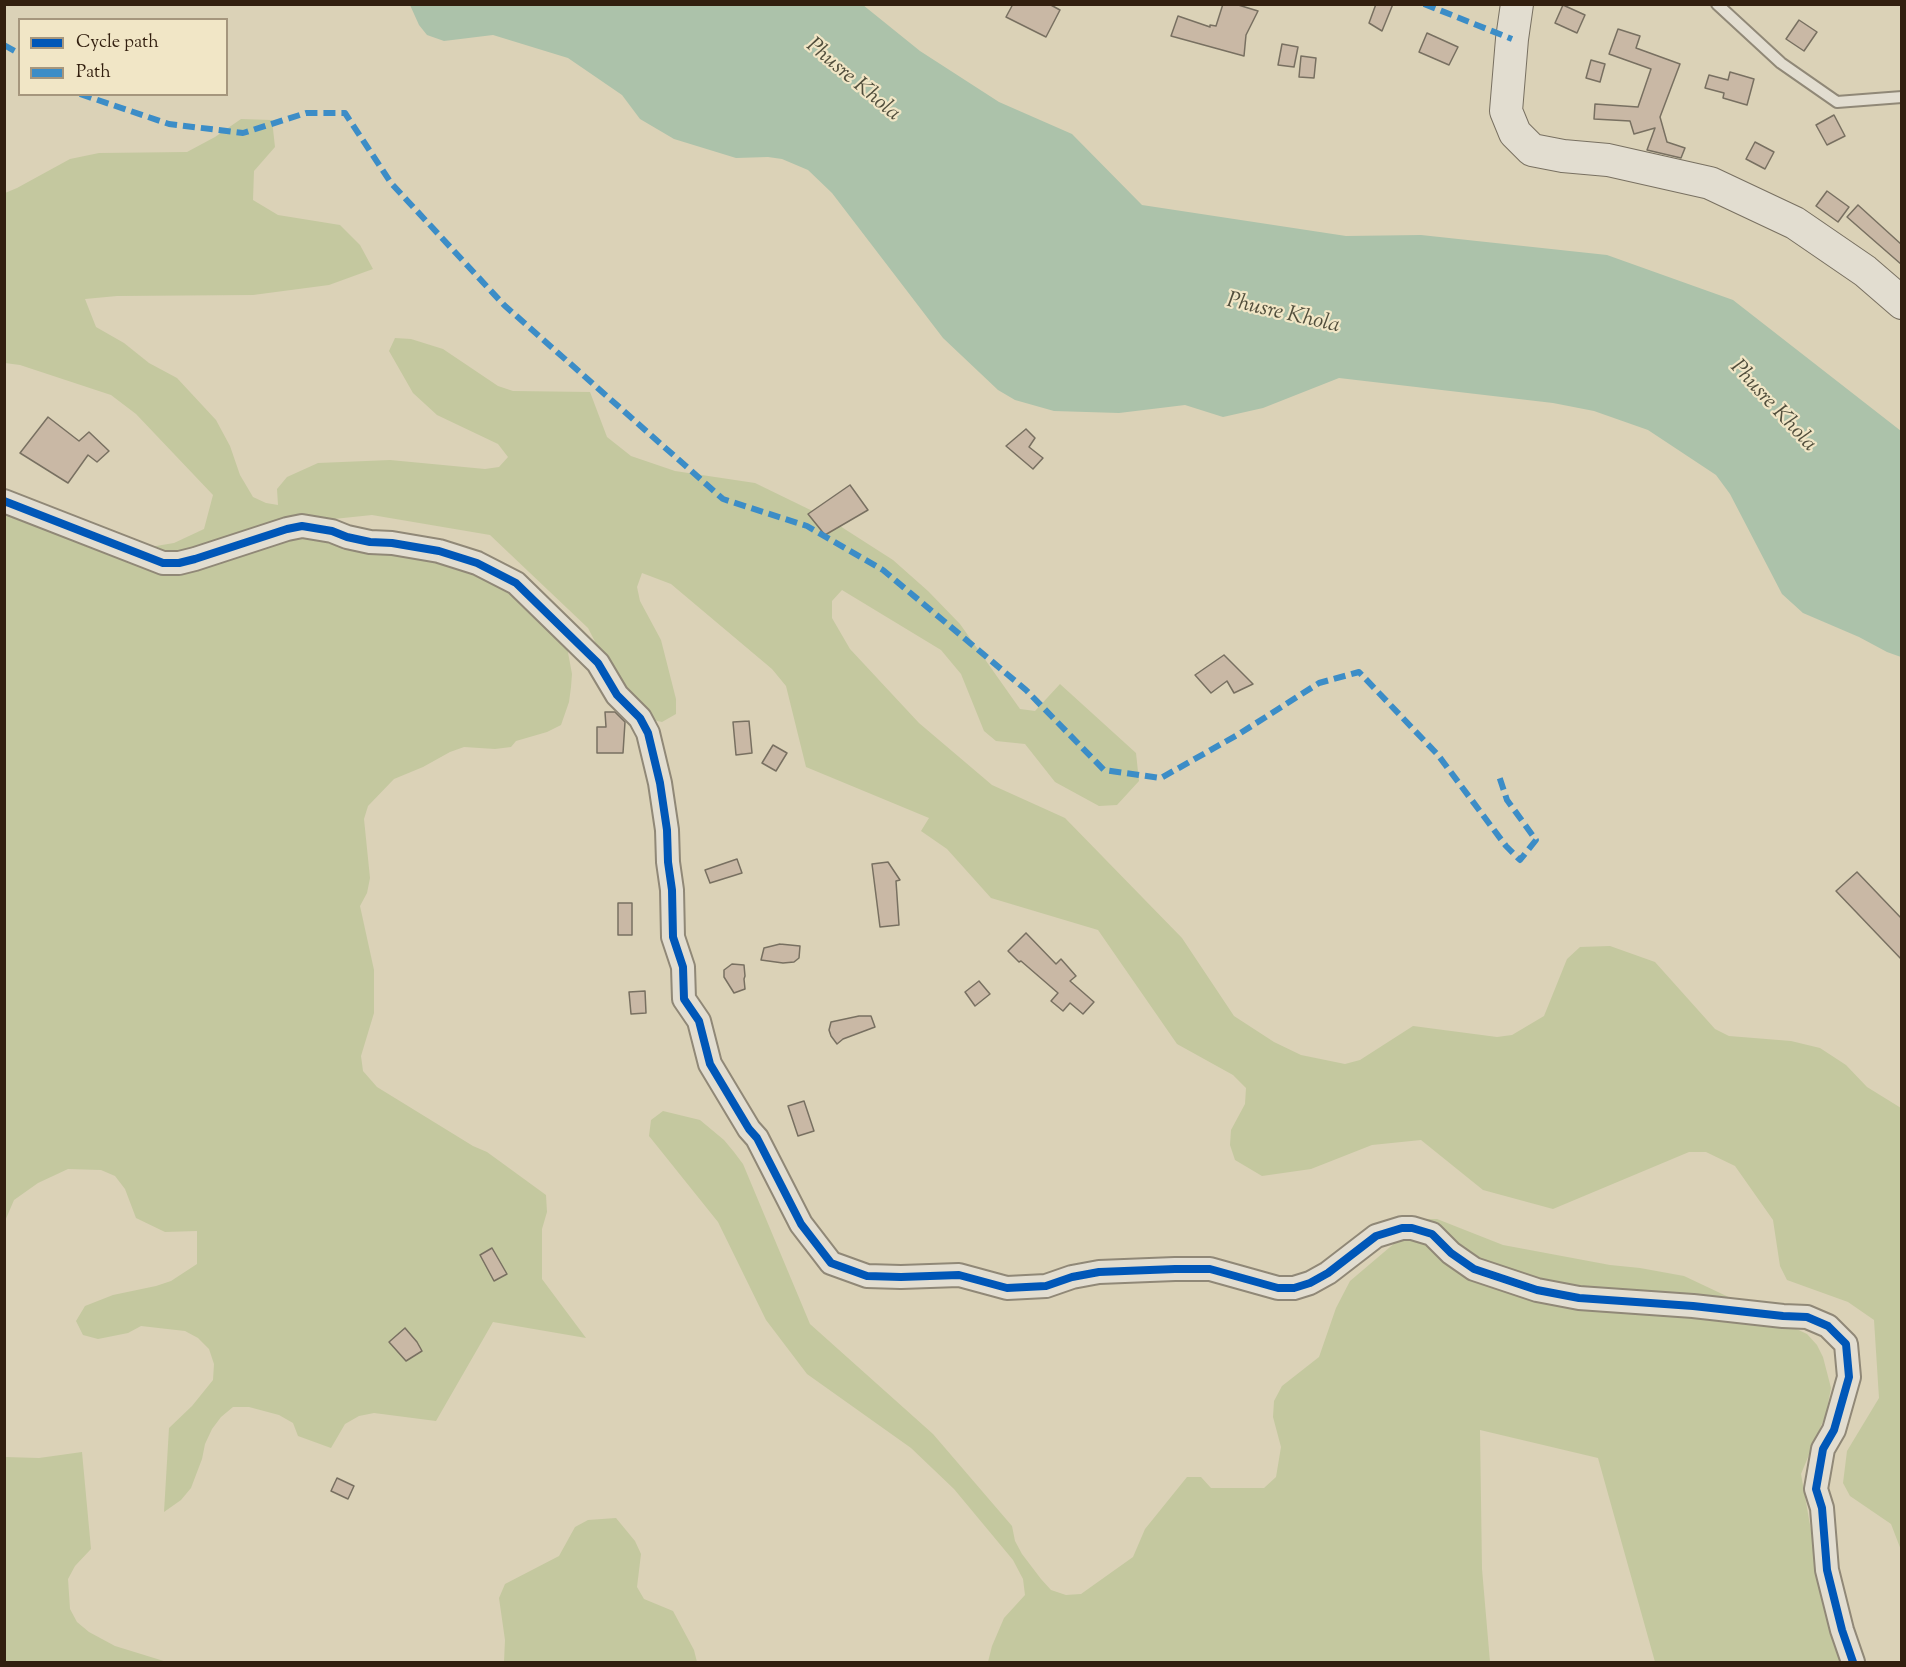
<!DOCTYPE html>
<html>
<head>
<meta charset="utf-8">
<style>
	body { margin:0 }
	#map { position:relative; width:1906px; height:1667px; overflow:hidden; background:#dbd2b7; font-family:"Sorts Mill Goudy",serif }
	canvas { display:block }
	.frame { position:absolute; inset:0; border:6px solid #321f0f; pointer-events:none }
	.legend { position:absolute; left:18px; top:18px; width:210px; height:78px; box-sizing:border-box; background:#f1e6c6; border:2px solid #a5967d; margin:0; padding:8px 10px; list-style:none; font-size:18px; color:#321f0f }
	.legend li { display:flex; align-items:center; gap:12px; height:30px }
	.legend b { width:30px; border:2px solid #a5967d }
</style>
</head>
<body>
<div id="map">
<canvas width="1906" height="1667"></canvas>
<div class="frame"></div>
<ul class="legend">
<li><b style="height:8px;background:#0057b8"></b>Cycle path</li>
<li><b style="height:8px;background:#3c8dc7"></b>Path</li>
</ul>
</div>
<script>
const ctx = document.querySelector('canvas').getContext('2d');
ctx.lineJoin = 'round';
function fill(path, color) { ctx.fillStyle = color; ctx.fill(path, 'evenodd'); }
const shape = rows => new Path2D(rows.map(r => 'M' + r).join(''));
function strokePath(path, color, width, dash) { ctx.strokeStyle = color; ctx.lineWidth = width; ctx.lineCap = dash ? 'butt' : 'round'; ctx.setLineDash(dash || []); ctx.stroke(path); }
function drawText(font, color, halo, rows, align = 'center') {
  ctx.font = font + ' "Sorts Mill Goudy",serif'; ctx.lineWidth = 4.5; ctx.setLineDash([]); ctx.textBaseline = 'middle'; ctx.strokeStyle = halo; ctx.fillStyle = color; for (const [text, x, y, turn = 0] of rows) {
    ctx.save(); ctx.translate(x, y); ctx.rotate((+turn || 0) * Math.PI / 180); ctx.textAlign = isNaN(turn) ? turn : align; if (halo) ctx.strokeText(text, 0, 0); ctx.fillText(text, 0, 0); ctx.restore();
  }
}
fill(shape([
	[241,119,272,120,275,147,254,171,253,200,278,215,340,225,360,245,373,269,329,285,253,295,117,296,85,299,96,327,124,343,149,363,177,378,216,420,230,446,240,475,253,497,266,503,278,505,277,489,287,477,318,463,390,460,485,469,499,467,508,457,498,444,437,415,413,393,389,351,395,338,411,339,443,349,498,386,513,391,590,392,607,437,631,456,675,471,755,483,829,519,893,560,928,591,960,624,1020,709,1035,711,1060,684,1136,753,1139,781,1117,805,1099,806,1055,782,1025,744,996,741,984,731,961,674,941,650,842,590,832,601,832,618,850,649,919,723,992,785,1065,818,1182,938,1234,1016,1274,1042,1301,1055,1345,1064,1360,1060,1413,1026,1497,1037,1512,1035,1544,1016,1567,959,1580,947,1610,946,1655,962,1715,1029,1729,1036,1791,1041,1820,1048,1846,1065,1867,1087,1901,1108,1901,1550,1891,1524,1850,1496,1843,1483,1847,1451,1879,1398,1874,1320,1848,1302,1787,1280,1780,1266,1773,1220,1735,1166,1706,1152,1689,1152,1553,1209,1483,1190,1421,1140,1372,1145,1311,1169,1262,1176,1235,1160,1230,1145,1231,1130,1245,1104,1246,1088,1233,1075,1177,1044,1098,930,991,898,947,849,921,831,929,818,806,767,786,686,772,669,671,584,642,573,637,587,640,601,661,640,676,699,676,714,662,722,648,719,624,698,588,628,490,535,372,515,324,520,428,553,488,576,533,604,567,647,572,674,571,687,569,702,561,725,547,732,516,741,511,747,495,749,464,747,450,752,423,767,394,779,368,806,364,819,370,878,367,893,360,906,374,970,374,1013,361,1056,363,1071,377,1087,473,1146,487,1152,546,1195,547,1212,542,1229,542,1279,586,1338,493,1322,436,1421,374,1413,359,1416,345,1424,331,1448,298,1436,293,1423,279,1415,249,1407,233,1407,221,1417,212,1429,205,1444,202,1459,191,1488,181,1500,164,1512,169,1428,192,1406,213,1380,214,1364,209,1349,198,1338,185,1331,141,1326,128,1333,98,1339,83,1335,76,1321,85,1306,113,1295,156,1286,171,1281,197,1264,197,1231,165,1232,136,1218,125,1189,115,1176,101,1170,68,1169,38,1183,14,1200,5,1221,5,513,132,550,174,543,204,529,213,495,136,414,111,395,20,365,5,363,5,193,17,188,70,159,99,153,187,152,215,137],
	[663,1111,700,1120,724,1140,734,1152,743,1164,810,1324,933,1434,1012,1526,1015,1541,1022,1554,1041,1579,1051,1590,1066,1595,1081,1594,1133,1557,1145,1529,1187,1477,1201,1477,1211,1488,1264,1488,1276,1477,1281,1447,1273,1417,1274,1401,1282,1386,1319,1357,1336,1308,1350,1281,1423,1219,1437,1219,1503,1245,1610,1265,1640,1268,1684,1276,1807,1334,1817,1345,1823,1357,1831,1388,1826,1414,1801,1474,1812,1536,1842,1662,1655,1662,1598,1458,1480,1430,1482,1569,1490,1662,988,1662,992,1646,1004,1618,1025,1595,1023,1579,1013,1560,954,1489,911,1448,807,1374,766,1320,718,1222,649,1136,651,1120],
	[82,1452,91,1549,75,1566,68,1579,70,1609,77,1622,89,1632,115,1646,167,1662,5,1662,5,1457,39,1458],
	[616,1518,635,1541,641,1554,637,1587,644,1599,673,1611,694,1650,697,1662,504,1662,505,1640,499,1598,505,1584,559,1556,575,1527,588,1520]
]), '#c4c89f');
fill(shape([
	[410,5,863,5,920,51,999,102,1072,134,1142,205,1346,236,1421,235,1607,255,1733,300,1901,431,1901,657,1887,652,1859,637,1803,613,1782,594,1730,494,1716,475,1648,430,1594,411,1553,403,1339,378,1263,408,1223,417,1185,405,1119,413,1054,411,1015,400,998,390,943,338,832,193,808,170,782,159,768,157,736,158,674,139,640,119,622,95,568,58,493,35,444,41,427,35,419,25]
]), '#acc2aa');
const building = shape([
	[1013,4,1049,4,1060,10,1046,37,1006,17,1013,4],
	[1223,4,1235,4,1258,11,1246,35,1244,56,1171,36,1178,16,1210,27,1210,25,1216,26,1223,4],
	[1376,4,1393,4,1382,31,1369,23,1376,4],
	[1563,5,1585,15,1577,33,1555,23,1563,5],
	[1799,20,1817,32,1804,51,1786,39,1799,20],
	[1618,29,1640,36,1636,48,1680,64,1660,117,1667,142,1685,148,1681,158,1647,150,1655,128,1634,134,1630,121,1594,119,1595,104,1638,107,1651,69,1609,54,1618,29],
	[1427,33,1458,47,1449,65,1419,52,1427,33],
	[1282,44,1298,47,1294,67,1278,65,1282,44],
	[1301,56,1316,58,1314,78,1299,77,1301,56],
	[1591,60,1605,64,1600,82,1586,78,1591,60],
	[1730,72,1754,79,1747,105,1723,98,1724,93,1705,88,1709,75,1728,80,1730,72],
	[1834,115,1845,136,1827,145,1816,125,1834,115],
	[1755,142,1774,152,1765,169,1746,159,1755,142],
	[1827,191,1849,207,1838,222,1816,206,1827,191],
	[1858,205,1902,245,1902,265,1847,217,1858,205],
	[48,417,79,441,89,432,109,451,97,462,88,455,68,483,20,453,48,417],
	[1026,429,1035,438,1029,447,1043,458,1033,469,1006,446,1026,429],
	[850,485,868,510,825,535,808,514,850,485],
	[1224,655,1253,684,1234,693,1227,681,1211,693,1195,675,1224,655],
	[605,712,615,712,625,722,623,753,597,753,597,727,606,727,605,712],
	[749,721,752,753,736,755,733,722,749,721],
	[773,745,787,753,776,771,762,763,773,745],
	[737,859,742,873,710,883,705,870,737,859],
	[888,862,900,880,896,881,899,925,880,927,872,864,888,862],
	[1857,872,1902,919,1902,960,1836,891,1857,872],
	[618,903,632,903,632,935,618,935,618,903],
	[1026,933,1056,964,1061,959,1076,976,1070,981,1094,1002,1083,1014,1070,1003,1063,1011,1051,1001,1058,993,1021,961,1019,962,1008,951,1026,933],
	[780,944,800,946,799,958,794,962,783,963,761,960,764,948,780,944],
	[732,964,744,965,745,976,744,979,745,989,734,993,724,977,724,970,732,964],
	[979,981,990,994,975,1006,965,992,979,981],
	[645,991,646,1013,631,1014,629,992,645,991],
	[859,1016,871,1016,875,1027,843,1039,837,1044,831,1036,829,1030,831,1022,859,1016],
	[804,1101,814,1131,798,1136,788,1106,804,1101],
	[492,1248,507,1274,494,1281,480,1255,492,1248],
	[405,1328,417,1342,422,1351,406,1361,389,1342,405,1328],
	[337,1478,354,1486,348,1499,331,1491,337,1478]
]);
fill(building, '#c9b8a5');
strokePath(building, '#787061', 1.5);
const lane = shape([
	[1717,4,1781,63,1837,102,1902,97]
]);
const street = shape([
	[4,501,163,563,179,563,195,559,287,529,302,526,332,531,347,537,370,542,392,543,439,551,477,563,516,583,598,663,617,695,640,718,648,733,660,783,667,830,668,862,672,890,673,937,683,967,684,999,699,1021,710,1064,749,1129,757,1138,801,1224,831,1263,867,1276,901,1277,959,1275,1007,1288,1046,1286,1072,1277,1099,1272,1175,1269,1210,1269,1278,1288,1294,1288,1310,1283,1328,1273,1376,1236,1402,1228,1412,1228,1432,1234,1451,1253,1474,1269,1537,1290,1579,1298,1693,1306,1783,1316,1807,1317,1828,1326,1846,1344,1849,1377,1834,1430,1823,1449,1816,1489,1822,1508,1827,1570,1842,1630,1853,1662]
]);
const secondary = shape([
	[1517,4,1512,39,1506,111,1515,133,1532,150,1563,156,1608,160,1710,183,1795,223,1865,271,1902,303]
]);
strokePath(lane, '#908877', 14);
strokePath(street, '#908877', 26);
strokePath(secondary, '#787061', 34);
strokePath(lane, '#e2ddd0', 10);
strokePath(street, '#e2ddd0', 22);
strokePath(secondary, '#e2ddd0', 32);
strokePath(shape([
	[1424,4,1512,39],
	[4,45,20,54],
	[80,94,169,124,243,133,306,113,345,113,391,183,504,305,723,499,807,526,883,570,1026,690,1104,770,1161,778,1239,734,1319,683,1359,672,1438,755,1506,846,1520,860,1536,840,1507,800,1499,776]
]), '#3c8dc7', 6, [12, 6]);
strokePath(shape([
	[4,501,163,563,179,563,195,559,287,529,302,526,332,531,347,537,370,542,392,543,439,551,477,563,516,583,598,663,617,695,640,718,648,733,660,783,667,830,668,862,672,890,673,937,683,967,684,999,699,1021,710,1064,749,1129,757,1138,801,1224,831,1263,867,1276,901,1277,959,1275,1007,1288,1046,1286,1072,1277,1099,1272,1175,1269,1210,1269,1278,1288,1294,1288,1310,1283,1328,1273,1376,1236,1402,1228,1412,1228,1432,1234,1451,1253,1474,1269,1537,1290,1579,1298,1693,1306,1783,1316,1807,1317,1828,1326,1846,1344,1849,1377,1834,1430,1823,1449,1816,1489,1822,1508,1827,1570,1842,1630,1853,1662]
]), '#0057b8', 8);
drawText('italic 22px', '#514e3c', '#f1e6c6', [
	["Phusre Khola",852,81,40],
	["Phusre Khola",1283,315,13],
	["Phusre Khola",1772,407,47]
]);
</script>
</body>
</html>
